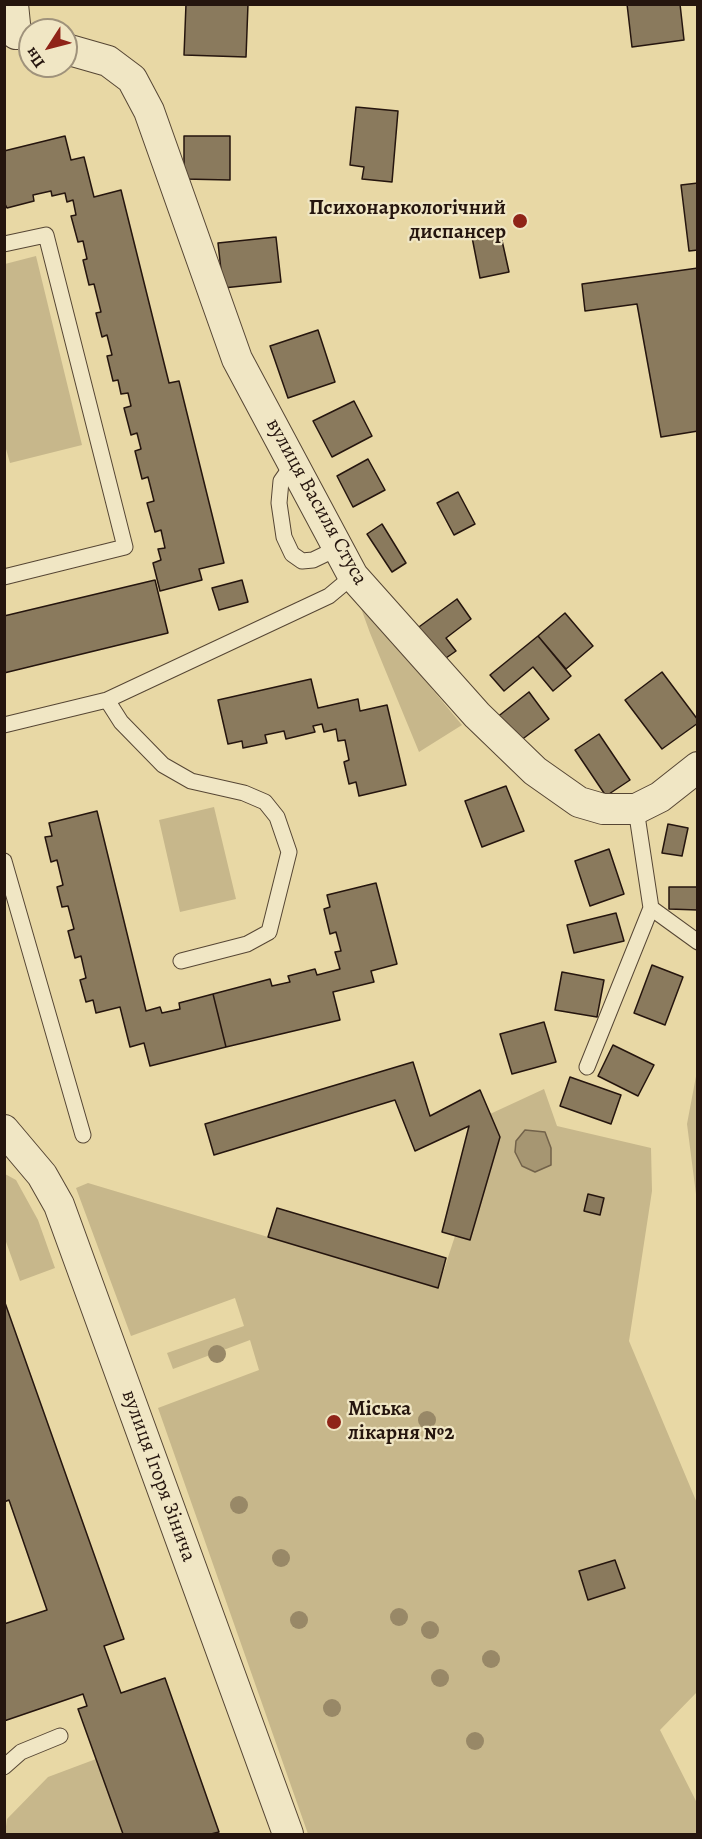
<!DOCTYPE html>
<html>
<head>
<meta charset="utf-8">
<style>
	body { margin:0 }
	#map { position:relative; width:702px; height:1839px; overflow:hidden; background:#e8d8a5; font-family:Alegreya,serif }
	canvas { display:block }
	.frame { position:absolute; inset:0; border:6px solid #25150e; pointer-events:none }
	.north { position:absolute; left:18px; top:18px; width:60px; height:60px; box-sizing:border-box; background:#f0e6c4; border:2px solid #9f927b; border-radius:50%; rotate:234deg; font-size:16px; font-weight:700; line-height:24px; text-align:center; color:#25150e }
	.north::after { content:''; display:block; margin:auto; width:21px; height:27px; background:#8f2418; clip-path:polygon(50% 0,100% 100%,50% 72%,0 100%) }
</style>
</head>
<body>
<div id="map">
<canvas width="702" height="1839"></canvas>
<div class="frame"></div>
<div class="north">Пн</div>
</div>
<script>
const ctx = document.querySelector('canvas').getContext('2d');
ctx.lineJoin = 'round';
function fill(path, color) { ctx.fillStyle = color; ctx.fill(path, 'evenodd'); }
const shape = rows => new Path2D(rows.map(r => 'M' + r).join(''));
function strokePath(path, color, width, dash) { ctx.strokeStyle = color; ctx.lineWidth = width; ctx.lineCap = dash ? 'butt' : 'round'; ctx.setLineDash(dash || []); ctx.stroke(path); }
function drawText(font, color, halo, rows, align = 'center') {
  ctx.font = font + ' Alegreya,serif'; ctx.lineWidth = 4.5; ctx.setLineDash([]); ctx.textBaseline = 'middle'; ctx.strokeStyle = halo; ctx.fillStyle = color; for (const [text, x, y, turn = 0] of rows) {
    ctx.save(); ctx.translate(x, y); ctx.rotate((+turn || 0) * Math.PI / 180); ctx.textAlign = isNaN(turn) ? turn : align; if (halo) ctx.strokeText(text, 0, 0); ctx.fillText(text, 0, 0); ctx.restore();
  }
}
fill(shape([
	[36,256,82,445,10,463,4,442,5,264],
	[358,600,462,725,419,752,370,633],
	[214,807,236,899,180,912,159,820],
	[697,1071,697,1202,687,1124],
	[544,1089,557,1126,651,1148,652,1191,629,1341,697,1503,697,1692,660,1730,697,1803,697,1834,308,1834,158,1408,259,1370,250,1340,173,1369,167,1353,244,1326,235,1298,131,1336,76,1188,88,1183,438,1288,455,1236,470,1240,500,1137,490,1114],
	[5,1174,16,1180,38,1220,55,1268,20,1281,5,1239],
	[96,1759,123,1834,5,1834,7,1819,48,1777]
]), '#c7b78b');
const water = shape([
	[525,1130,545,1132,551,1148,551,1165,535,1172,522,1166,515,1152,516,1141,525,1130]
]);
fill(water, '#a69672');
strokePath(water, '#72624a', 1.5);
const building = shape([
	[186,4,248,4,246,57,184,55,186,4],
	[627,4,680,4,684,40,632,47,627,4],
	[356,107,398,111,392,182,362,179,364,167,350,165,356,107],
	[65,136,71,160,84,157,94,197,121,190,169,383,179,381,224,563,199,569,202,580,160,591,153,563,161,560,158,549,165,548,161,530,155,532,147,503,154,501,148,477,142,479,135,451,141,449,137,433,131,435,124,408,131,406,128,393,121,394,118,380,113,381,107,356,112,355,107,335,102,337,96,313,101,312,94,284,89,285,83,260,87,259,83,241,78,242,71,216,76,215,73,200,67,202,65,193,52,196,51,191,33,195,34,201,7,208,4,202,4,151,65,136],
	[184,136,230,136,230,180,184,179,184,136],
	[698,183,698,250,689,251,681,185,698,183],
	[499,227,509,272,480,278,471,232,499,227],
	[276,237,281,282,223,288,218,243,276,237],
	[698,268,698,431,661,437,637,304,585,311,582,284,698,268],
	[318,330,335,382,288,398,270,346,318,330],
	[354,401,372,436,332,457,313,421,354,401],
	[368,459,385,490,353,507,337,476,368,459],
	[458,492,475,524,454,535,437,503,458,492],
	[382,524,406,563,392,572,367,534,382,524],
	[155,580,168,633,4,673,4,616,155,580],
	[242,580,248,602,219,610,212,588,242,580],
	[457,599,471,619,446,638,456,651,436,665,412,632,457,599],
	[565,613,593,646,566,669,538,636,565,613],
	[538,636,571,676,553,691,533,667,504,691,490,675,538,636],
	[662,672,698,720,698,723,662,749,625,700,662,672],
	[311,679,318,708,358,699,360,711,387,705,406,785,359,796,356,782,349,784,344,762,349,760,345,740,338,741,336,729,324,732,322,724,313,726,315,732,286,739,284,731,265,735,267,743,243,748,242,741,228,744,218,700,311,679],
	[529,692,549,719,516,744,496,718,529,692],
	[599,734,630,780,606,796,575,750,599,734],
	[506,786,524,831,482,847,465,801,506,786],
	[97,811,146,1011,160,1007,162,1013,180,1009,179,1003,213,994,226,1047,150,1066,144,1043,130,1047,120,1007,96,1013,93,1000,86,1002,80,980,86,978,81,956,75,958,68,931,74,929,68,906,62,907,57,887,63,885,57,860,51,862,45,837,52,836,49,823,97,811],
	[668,824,688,828,682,856,662,853,668,824],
	[609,849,624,894,590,906,575,861,609,849],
	[376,883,397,964,371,971,374,982,333,992,340,1020,226,1047,213,994,270,979,272,986,290,982,288,976,315,969,317,975,340,969,335,952,341,951,336,932,330,934,324,909,330,907,327,895,376,883],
	[669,887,698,887,698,910,669,909,669,887],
	[616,913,624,941,574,953,567,925,616,913],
	[652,965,683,977,665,1025,634,1013,652,965],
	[562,972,604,980,597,1017,555,1010,562,972],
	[544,1022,556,1062,512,1074,500,1034,544,1022],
	[613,1045,654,1065,638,1096,598,1076,613,1045],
	[413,1062,430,1116,480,1090,500,1137,470,1240,442,1232,469,1126,415,1151,395,1100,214,1155,205,1124,413,1062],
	[570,1077,621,1095,611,1124,560,1106,570,1077],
	[588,1194,604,1198,600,1215,584,1211,588,1194],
	[277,1208,446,1258,438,1288,268,1237,277,1208],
	[4,1300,124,1639,104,1646,121,1693,165,1678,219,1832,211,1834,123,1834,78,1709,87,1706,83,1694,4,1721,4,1624,47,1610,9,1500,4,1502,4,1300],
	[615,1560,625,1588,588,1600,579,1571,615,1560]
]);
fill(building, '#8a7a5d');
strokePath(building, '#25150e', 1.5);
const service = shape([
	[4,244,46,235,125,547,4,577],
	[293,464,281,481,279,503,284,537,292,554,302,561,313,560,338,548],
	[107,700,121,722,163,765,191,781,244,793,265,802,277,817,289,852,269,932,247,944,181,961],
	[4,725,107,700,329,596,353,576],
	[4,861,83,1135],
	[651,908,698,942],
	[587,1067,651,908,636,809],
	[4,1767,21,1752,60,1736]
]);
const minor = shape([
	[13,4,16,34],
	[66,49,108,61,132,79,149,111,237,359,353,576,477,715,535,771,579,802,603,809,636,809,660,797,698,767],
	[4,1130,42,1175,59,1205,288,1834]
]);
strokePath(service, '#564634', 17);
strokePath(minor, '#564634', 32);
strokePath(service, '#f0e6c4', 15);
strokePath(minor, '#f0e6c4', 30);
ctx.fillStyle = '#988867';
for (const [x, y] of [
	[217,1354],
	[427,1420],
	[239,1505],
	[281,1558],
	[399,1617],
	[299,1620],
	[430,1630],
	[491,1659],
	[440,1678],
	[332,1708],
	[475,1741]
]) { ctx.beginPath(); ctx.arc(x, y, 9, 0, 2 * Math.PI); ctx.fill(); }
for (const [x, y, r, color] of [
	[520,221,8,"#8f2418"],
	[334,1422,8,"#8f2418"]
]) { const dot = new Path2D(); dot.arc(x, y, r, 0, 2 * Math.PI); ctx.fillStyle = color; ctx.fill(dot); strokePath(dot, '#f0e6c4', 2); }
drawText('bold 21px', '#25150e', '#f0e6c4', [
	["Психонаркологічний",506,209],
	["диспансер",506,233],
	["Міська",348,1410,"left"],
	["лікарня №2",348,1434,"left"]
], 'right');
drawText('21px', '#25150e', '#f0e6c4', [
	["вулиця Василя Стуса",316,502,61],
	["вулиця Ігоря Зінича",158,1476,70]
]);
</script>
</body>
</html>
